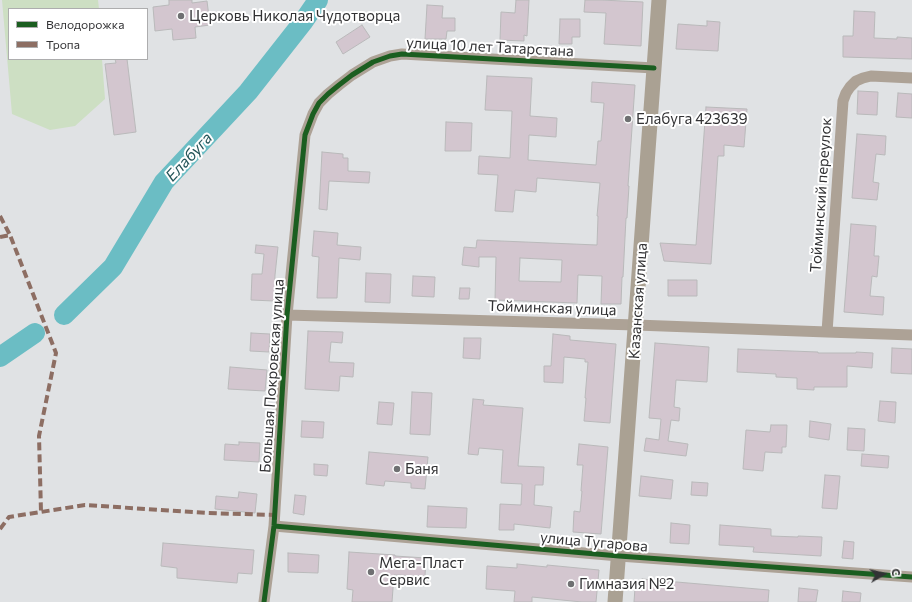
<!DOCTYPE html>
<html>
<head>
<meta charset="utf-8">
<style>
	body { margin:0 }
	#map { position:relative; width:912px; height:602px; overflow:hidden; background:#e0e2e4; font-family:Commissioner,sans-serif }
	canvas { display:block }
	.legend { position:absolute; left:8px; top:8px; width:140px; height:52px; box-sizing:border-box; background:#fff; border:1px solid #adadae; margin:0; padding:5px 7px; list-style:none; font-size:12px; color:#323234 }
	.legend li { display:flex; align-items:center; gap:8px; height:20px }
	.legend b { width:20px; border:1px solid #adadae }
	.north { position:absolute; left:864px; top:554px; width:40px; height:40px; -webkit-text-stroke:3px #fff; paint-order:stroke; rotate:82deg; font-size:11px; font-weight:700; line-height:16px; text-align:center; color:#323234 }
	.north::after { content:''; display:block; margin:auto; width:14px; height:18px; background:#323234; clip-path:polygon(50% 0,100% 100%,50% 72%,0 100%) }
</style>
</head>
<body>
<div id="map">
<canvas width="912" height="602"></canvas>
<ul class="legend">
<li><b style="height:5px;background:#1b5e20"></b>Велодорожка</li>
<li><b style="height:5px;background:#8d6e63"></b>Тропа</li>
</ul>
<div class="north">С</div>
</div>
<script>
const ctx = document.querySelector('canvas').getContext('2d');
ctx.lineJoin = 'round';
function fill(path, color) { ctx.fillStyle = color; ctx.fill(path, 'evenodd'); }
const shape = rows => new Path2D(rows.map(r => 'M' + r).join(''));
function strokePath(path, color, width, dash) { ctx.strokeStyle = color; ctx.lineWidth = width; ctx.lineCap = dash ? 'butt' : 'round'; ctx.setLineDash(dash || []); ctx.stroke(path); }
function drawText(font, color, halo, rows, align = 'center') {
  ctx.font = font + ' Commissioner,sans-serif'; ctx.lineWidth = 4; ctx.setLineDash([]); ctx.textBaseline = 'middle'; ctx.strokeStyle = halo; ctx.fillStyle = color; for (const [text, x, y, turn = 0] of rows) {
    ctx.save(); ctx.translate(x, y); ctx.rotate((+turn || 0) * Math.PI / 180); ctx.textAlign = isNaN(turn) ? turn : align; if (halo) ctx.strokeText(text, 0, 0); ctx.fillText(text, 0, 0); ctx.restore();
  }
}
fill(shape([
	[2,0,98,0,99,9,9,9,9,59,102,59,105,99,75,126,50,130,12,114]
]), '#cddfc3');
strokePath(shape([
	[64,315,113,267,164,182,248,92,303,22,318,0],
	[0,357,35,333]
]), '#6bbdc4', 20);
const building = shape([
	[169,0,192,0,192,3,207,1,210,25,195,27,196,38,173,40,172,29,155,31,153,7,169,5,169,0],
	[516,0,529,0,527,36,524,35,524,41,500,40,501,12,515,13,516,0],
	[585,0,601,0,643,2,641,46,604,44,606,13,584,12,585,0],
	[427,5,443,6,442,18,455,18,455,31,447,31,446,39,425,39,427,5],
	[854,11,875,12,874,38,897,39,897,37,912,38,912,59,843,57,843,36,853,36,854,11],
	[560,19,580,19,580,37,572,37,572,44,559,44,560,19],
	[707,21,720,22,718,51,676,49,678,24,707,26,707,21],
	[362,25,370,37,343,54,336,42,362,25],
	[115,59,127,59,136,132,114,135,105,64,116,63,115,59],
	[487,76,532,78,530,116,557,118,556,137,529,135,528,160,596,165,598,141,601,141,604,103,591,102,592,82,635,85,628,186,629,186,627,218,626,218,623,277,622,277,621,304,601,304,602,276,578,275,577,303,495,300,496,257,479,257,479,267,462,265,464,247,476,248,477,240,597,245,598,216,597,216,600,183,537,178,536,192,515,190,513,212,495,211,498,175,478,174,479,156,510,158,512,111,485,110,487,76],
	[520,258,562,260,561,282,519,281,520,258],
	[858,91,878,92,877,115,857,114,858,91],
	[898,93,912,94,912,118,896,117,898,93],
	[706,107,747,109,744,147,724,145,724,156,718,156,711,264,664,261,660,243,696,245,706,107],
	[446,122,472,123,471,151,445,151,446,122],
	[857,134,886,136,885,155,876,154,873,182,879,183,877,200,852,198,857,134],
	[322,152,343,154,343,158,348,158,348,171,370,172,369,183,329,181,327,210,319,209,322,152],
	[851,224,876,226,874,256,879,256,877,277,872,276,870,296,884,297,883,315,844,312,851,224],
	[314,231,338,233,337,245,361,247,360,260,339,258,337,298,317,298,319,257,312,256,314,231],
	[256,245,278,247,275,275,274,301,251,300,252,274,262,274,264,254,255,253,256,245],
	[366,273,391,274,390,303,365,302,366,273],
	[413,276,435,277,434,297,412,296,413,276],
	[668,280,697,280,697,296,668,296,668,280],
	[460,288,470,288,469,299,459,299,460,288],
	[308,331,343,332,342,343,331,342,329,362,354,363,353,377,340,376,339,391,305,389,308,331],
	[251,333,270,334,269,352,250,351,251,333],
	[553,334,570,336,570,340,616,344,610,423,584,421,586,398,585,398,588,362,585,362,585,359,564,357,563,383,544,382,544,366,551,366,553,334],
	[464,338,481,338,480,359,463,358,464,338],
	[655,343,709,347,707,382,676,380,674,407,680,408,679,421,671,420,668,441,688,444,686,456,644,451,646,438,659,440,661,419,649,418,655,343],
	[892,348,912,349,912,374,891,373,892,348],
	[738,349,818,352,818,353,856,353,856,352,873,353,872,368,847,366,847,387,814,387,814,390,797,389,797,378,776,377,776,374,737,372,738,349],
	[230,367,267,370,265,391,228,389,230,367],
	[412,392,432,393,430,435,410,434,412,392],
	[473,399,484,400,483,405,523,408,518,466,544,467,543,485,535,485,534,505,552,507,550,528,514,524,514,530,499,530,500,504,521,505,522,484,501,483,503,450,479,448,478,455,468,454,473,399],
	[880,401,896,402,895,423,878,421,880,401],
	[379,402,394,403,392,425,377,424,379,402],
	[302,421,324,422,323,438,301,437,302,421],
	[810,421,831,424,829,440,809,437,810,421],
	[771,425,787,425,786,447,782,447,782,453,765,452,763,471,743,469,746,430,770,432,771,425],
	[848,428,865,429,864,451,847,450,848,428],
	[239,442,260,443,259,462,224,460,225,444,239,445,239,442],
	[579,444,608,447,601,534,573,532,574,511,580,512,582,491,581,491,583,465,577,465,579,444],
	[369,452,428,457,425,489,411,488,411,483,385,481,384,486,366,484,369,452],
	[862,454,889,456,888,468,861,466,862,454],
	[314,464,328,465,327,476,314,475,314,464],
	[825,475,840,476,837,509,822,508,825,475],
	[641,476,673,480,671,499,639,496,641,476],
	[692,482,708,483,707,496,691,495,692,482],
	[239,492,257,494,255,513,215,509,216,496,238,498,239,492],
	[295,495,306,496,304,515,293,513,295,495],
	[428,506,467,508,466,528,427,527,428,506],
	[671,523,690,525,689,544,670,543,671,523],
	[720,525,771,529,771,536,798,537,798,536,822,537,821,556,753,552,754,547,719,545,720,525],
	[844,541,854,542,853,559,842,558,844,541],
	[163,543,254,550,252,574,238,573,237,583,177,578,177,568,161,566,163,543],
	[349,552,395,555,395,556,426,558,425,576,394,575,392,602,352,602,353,590,347,589,349,552],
	[288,553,319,555,318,573,288,572,288,553],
	[517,564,547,567,547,565,599,570,596,602,582,602,532,597,532,602,514,602,515,591,486,589,487,566,517,568,517,564],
	[642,579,769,590,768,602,634,602,635,588,642,579],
	[799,588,818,590,816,602,798,602,799,588],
	[843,591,861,593,860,602,842,602,843,591]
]);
fill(building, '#d3c6cf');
strokePath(building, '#b9b9ba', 1);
strokePath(shape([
	[287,315,636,325,827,332,912,335],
	[827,332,843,101,846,93,850,87,856,81,863,78,871,76,912,78],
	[274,526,619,556,912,577],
	[264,602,274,526,287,315,305,135,313,114,319,103,328,94,339,85,352,75,373,62,390,56,402,54,654,68]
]), '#ada296', 11);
strokePath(shape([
	[615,602,659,0]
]), '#aaa193', 15);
strokePath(shape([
	[0,216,10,235],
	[0,237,10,235,56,353,39,436,41,512],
	[0,529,9,517,85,505,207,513,275,515]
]), '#8d6e63', 4, [8, 4]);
strokePath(shape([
	[274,526,619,556,912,577],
	[264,602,274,526,287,315,305,135,313,114,319,103,328,94,339,85,352,75,373,62,390,56,402,54,654,68]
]), '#1b5e20', 5);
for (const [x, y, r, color] of [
	[181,16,4,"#6f7072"],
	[628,119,4,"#6f7072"],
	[397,469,4,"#6f7072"],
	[371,572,4,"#6f7072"],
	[571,584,4,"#6f7072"]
]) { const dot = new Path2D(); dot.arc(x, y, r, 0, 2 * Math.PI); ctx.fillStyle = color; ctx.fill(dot); strokePath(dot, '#fff', 1.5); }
drawText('15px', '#323234', '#fff', [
	["Церковь Николая Чудотворца",189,16],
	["Елабуга 423639",636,119],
	["Баня",405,469],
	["Мега-Пласт",379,563],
	["Сервис",379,580],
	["Гимназия №2",579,584]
], 'left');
drawText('15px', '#323234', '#fff', [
	["улица 10 лет Татарстана",490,47,3],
	["Тойминский переулок",821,195,-86],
	["Казанская улица",638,301,-86],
	["Тойминская улица",552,308,2],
	["Большая Покровская улица",272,376,-86],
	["улица Тугарова",594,542,5]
]);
drawText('italic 16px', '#25565a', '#fff', [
	["Елабуга",189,157,-47]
]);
</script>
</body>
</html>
